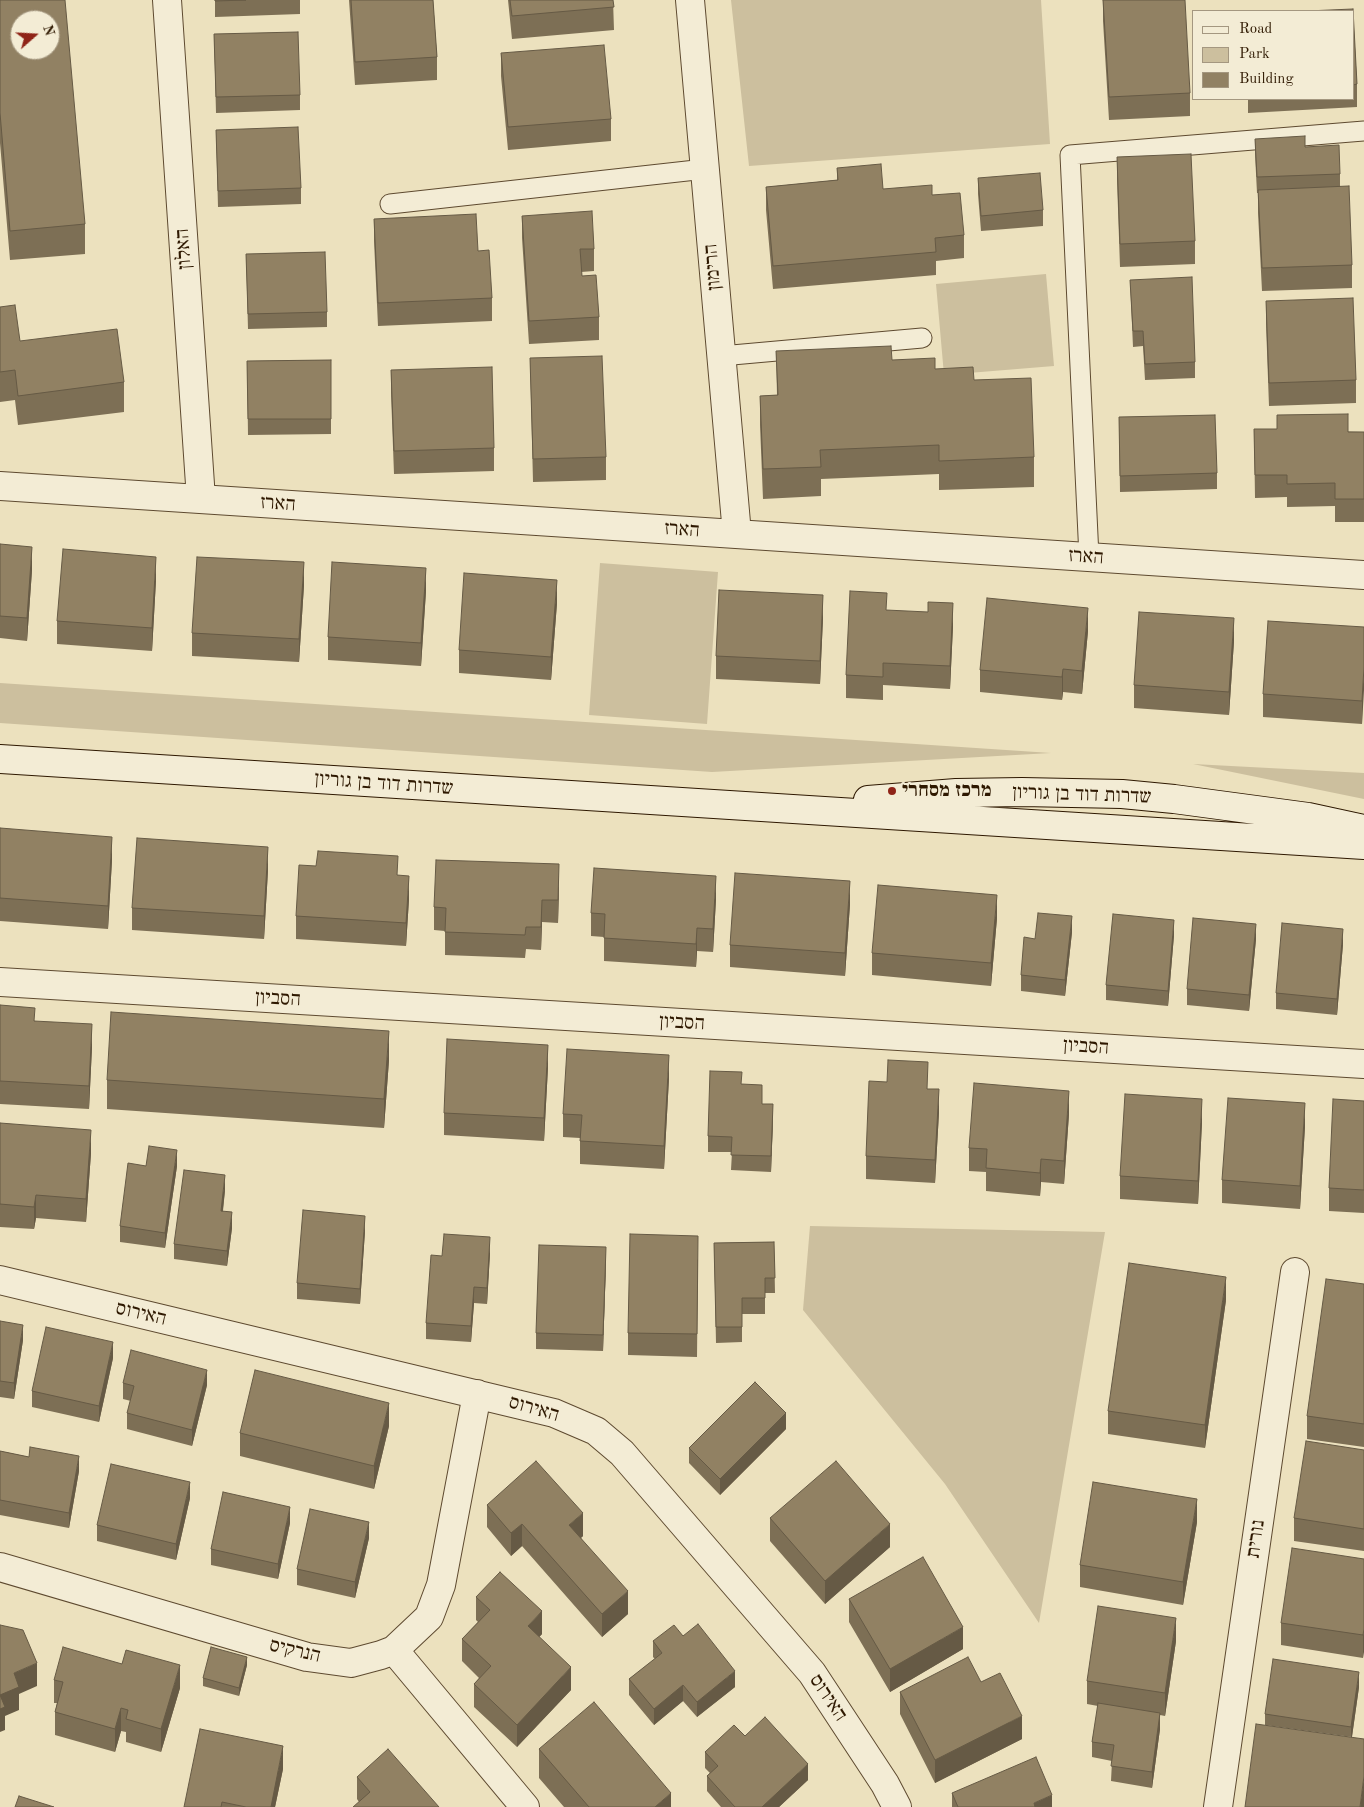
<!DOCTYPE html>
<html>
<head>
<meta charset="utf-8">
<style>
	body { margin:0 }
	#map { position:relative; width:1364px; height:1807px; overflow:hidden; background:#ece1be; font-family:"Old Standard TT",serif }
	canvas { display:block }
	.legend { position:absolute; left:1192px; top:10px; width:162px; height:90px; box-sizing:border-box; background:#f3ecd5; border:1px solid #a49780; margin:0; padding:6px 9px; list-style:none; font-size:15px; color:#2e1800 }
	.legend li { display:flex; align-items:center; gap:10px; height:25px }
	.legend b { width:25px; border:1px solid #a49780 }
	.north { position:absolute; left:10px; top:10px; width:50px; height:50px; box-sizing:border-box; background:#f3ecd5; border:1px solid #a49780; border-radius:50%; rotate:71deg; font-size:14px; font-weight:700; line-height:20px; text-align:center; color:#2e1800 }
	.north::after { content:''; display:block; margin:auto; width:18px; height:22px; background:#8f2418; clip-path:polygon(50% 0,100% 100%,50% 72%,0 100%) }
</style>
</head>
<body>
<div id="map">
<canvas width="1364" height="1807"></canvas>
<ul class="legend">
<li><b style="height:6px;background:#f3ecd5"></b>Road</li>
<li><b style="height:14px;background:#ccbf9e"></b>Park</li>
<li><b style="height:14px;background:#918163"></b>Building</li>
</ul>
<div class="north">N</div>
</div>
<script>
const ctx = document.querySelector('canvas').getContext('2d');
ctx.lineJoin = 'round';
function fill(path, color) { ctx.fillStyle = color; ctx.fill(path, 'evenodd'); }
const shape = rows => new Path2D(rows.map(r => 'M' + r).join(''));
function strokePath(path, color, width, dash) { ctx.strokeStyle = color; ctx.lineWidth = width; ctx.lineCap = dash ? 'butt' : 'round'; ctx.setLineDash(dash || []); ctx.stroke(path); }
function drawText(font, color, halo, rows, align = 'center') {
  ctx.font = font + ' "Old Standard TT","Frank Ruhl Libre",serif'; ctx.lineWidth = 4; ctx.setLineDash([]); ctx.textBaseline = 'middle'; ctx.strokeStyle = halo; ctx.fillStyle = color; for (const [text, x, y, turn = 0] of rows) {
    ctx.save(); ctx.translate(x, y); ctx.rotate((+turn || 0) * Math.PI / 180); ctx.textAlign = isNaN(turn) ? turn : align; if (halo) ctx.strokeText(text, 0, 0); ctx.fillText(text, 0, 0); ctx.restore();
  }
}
fill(shape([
	[731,0,1041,0,1050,144,749,166],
	[1046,274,1054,366,944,375,936,284],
	[600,563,718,572,707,724,589,715],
	[0,683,1051,753,712,772,0,723],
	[1193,764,1364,773,1364,799],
	[810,1226,1105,1232,1039,1623,945,1484,803,1310]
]), '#ccbf9e');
const lane = shape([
	[390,204,705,169],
	[721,356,922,338],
	[1089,557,1070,155,1364,131]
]);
const street = shape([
	[167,0,201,499],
	[690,0,737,534],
	[0,486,1364,575],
	[0,982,1364,1064],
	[0,1280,554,1413,596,1431,622,1453,812,1673,885,1784,897,1807],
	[0,1567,307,1657,351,1663,381,1655,394,1650,429,1617,441,1585,477,1394],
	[394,1650,525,1807],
	[1218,1807,1295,1272]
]);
const secondary = shape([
	[0,759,1364,845],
	[868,800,956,793,1022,792,1122,794,1174,799,1308,817,1364,829]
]);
strokePath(lane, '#5e4a30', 21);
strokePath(street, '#5e4a30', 30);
strokePath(secondary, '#2e1800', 30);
strokePath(lane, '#f3ecd5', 19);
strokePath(street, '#f3ecd5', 28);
strokePath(secondary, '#f3ecd5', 28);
fill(shape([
	[0,0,85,224,85,254,10,260,0,143],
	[215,0,300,0,300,14,215,17],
	[349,0,433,0,437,57,437,80,355,85],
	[508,0,613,0,614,30,512,39],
	[1103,0,1190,93,1190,116,1109,120,1103,21],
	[1353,11,1357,84,1357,107,1248,113,1248,99,1353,99],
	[214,34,300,95,300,110,216,113],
	[501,53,611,119,611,141,508,150,501,76],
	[216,130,301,188,301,204,218,207],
	[1255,139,1305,147,1340,174,1340,187,1352,265,1352,288,1262,291,1258,213,1258,193,1257,193,1255,154],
	[1117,157,1195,241,1195,264,1120,267,1117,180],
	[837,168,883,189,932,195,964,235,964,258,936,261,936,275,773,289,766,210,766,187,837,180],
	[978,178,1043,210,1043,226,981,231,978,194],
	[522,216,594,249,594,271,581,272,582,276,599,317,599,340,529,344,522,238],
	[374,219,478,251,492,298,492,321,378,326,374,241],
	[246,254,327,312,327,327,248,329],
	[1130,280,1195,362,1195,378,1145,380,1143,346,1133,347],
	[1266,301,1356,380,1356,403,1269,406,1266,324],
	[0,307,20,341,124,382,124,412,18,425,15,400,0,402],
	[776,351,892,360,935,369,974,380,1034,457,1034,487,939,490,939,474,821,479,821,496,763,499,760,425,760,396,777,395],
	[530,358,606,457,606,480,533,482],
	[331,360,331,434,248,435,247,361],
	[391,370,494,448,494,471,394,474,391,393],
	[1119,417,1217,473,1217,489,1120,492],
	[1254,429,1364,432,1364,522,1335,522,1335,506,1287,507,1287,497,1255,498],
	[0,544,32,570,27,641,0,638],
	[156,580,152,651,57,644,57,621],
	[304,585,299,662,192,656,192,633],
	[426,591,421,666,328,660,328,637],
	[557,603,551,680,459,673,459,650],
	[887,610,953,626,950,689,883,685,883,700,846,698,846,675],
	[823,618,820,684,716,679,716,656],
	[1364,627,1362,724,1263,717,1263,694],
	[1088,631,1082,694,1063,692,1062,700,980,692,980,670],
	[1234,641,1229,715,1134,708,1134,685],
	[0,828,112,860,108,929,0,921],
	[268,870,264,939,132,930,132,908],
	[398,875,409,899,406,946,296,939,296,916],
	[559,887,558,923,542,922,541,950,526,949,525,958,445,955,445,931,434,930,434,907],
	[716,899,713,952,697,951,696,967,604,961,604,937,591,936,591,913],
	[850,904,845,976,730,967,730,945],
	[997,918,991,986,872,975,872,953],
	[1072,932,1065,996,1021,991,1021,975,1035,939],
	[1174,935,1168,1006,1106,1000,1106,985],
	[1256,939,1249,1011,1187,1005,1187,989],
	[1343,944,1337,1015,1276,1009,1276,993],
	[0,1005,92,1047,89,1109,0,1104],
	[389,1060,384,1128,107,1109,107,1080],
	[548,1067,544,1141,444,1135,444,1113],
	[669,1078,664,1169,580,1164,580,1138,563,1137,563,1114],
	[887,1082,928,1089,939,1112,935,1183,866,1179,866,1156],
	[742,1084,762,1104,773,1120,771,1172,731,1170,732,1152,708,1152,708,1136],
	[1364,1101,1364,1213,1329,1211,1329,1188],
	[1069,1114,1064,1184,1041,1182,1040,1196,986,1191,986,1172,969,1171,969,1148],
	[1202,1122,1198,1204,1120,1199,1120,1176],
	[0,1123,91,1153,86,1222,36,1218,34,1229,0,1227],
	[1305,1126,1300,1209,1222,1203,1222,1180],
	[146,1166,177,1166,165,1248,120,1242,120,1226],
	[225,1190,223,1211,232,1228,227,1266,174,1259,174,1244],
	[365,1231,360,1304,297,1299,297,1283],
	[774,1242,775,1293,765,1293,765,1314,742,1314,742,1342,716,1343,714,1243],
	[490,1253,487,1304,474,1303,471,1342,426,1339,426,1323,442,1256],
	[698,1259,697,1357,628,1355,628,1333],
	[606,1263,603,1351,536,1349,536,1333],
	[1364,1284,1364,1447,1307,1439,1307,1416],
	[1226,1300,1205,1448,1108,1434,1108,1411],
	[0,1321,23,1340,14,1399,0,1397],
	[113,1358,99,1422,32,1407,32,1391],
	[123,1383,207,1385,192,1446,127,1429,127,1413,131,1401,123,1399],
	[389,1426,374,1489,240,1456,240,1433],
	[786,1429,720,1495,689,1463,689,1448],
	[1364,1450,1364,1551,1294,1541,1294,1518],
	[0,1451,29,1457,79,1471,69,1528,0,1515],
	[190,1498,176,1560,97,1541,97,1525],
	[487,1505,583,1536,581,1538,628,1614,602,1637,522,1546,511,1556,487,1527],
	[770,1518,890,1547,825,1604,770,1541],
	[1197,1522,1183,1605,1080,1587,1080,1565],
	[290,1523,278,1579,211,1565,211,1549],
	[369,1538,355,1598,297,1585,297,1569],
	[1364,1559,1363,1658,1281,1645,1281,1623],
	[476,1597,542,1634,539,1637,571,1690,517,1747,474,1707,474,1684,479,1678,462,1661,462,1639,478,1622,476,1620],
	[849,1599,963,1649,890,1692,849,1622],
	[683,1636,735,1687,697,1717,683,1701,654,1725,629,1695,629,1679,655,1659,653,1657,653,1641],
	[1176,1641,1165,1716,1160,1715,1160,1729,1152,1788,1111,1781,1112,1761,1092,1757,1092,1742,1098,1706,1087,1704,1087,1681],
	[247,1665,239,1696,203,1686,203,1678],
	[54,1680,180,1688,161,1752,126,1742,126,1732,121,1731,115,1752,55,1735,55,1712,57,1703,54,1703],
	[981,1682,1022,1739,935,1783,900,1714,900,1692],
	[1359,1687,1352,1737,1265,1725,1265,1714],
	[745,1736,808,1780,779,1807,721,1807,707,1791,707,1776,710,1773,705,1768,705,1752],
	[539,1749,671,1807,564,1807,539,1778],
	[283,1769,275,1807,184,1807],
	[357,1777,439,1807,359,1802,357,1799],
	[952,1793,1052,1807,952,1807]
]), '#7d6f55');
fill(shape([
	[32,547,32,570,27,641,27,618],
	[156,557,156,580,152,651,152,628],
	[304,562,304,585,299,662,299,639],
	[426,568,426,591,421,666,421,643],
	[557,580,557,603,551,680,551,657],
	[823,595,823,618,820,684,820,661],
	[953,603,953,626,950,689,950,666],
	[1088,608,1088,631,1082,694,1082,671],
	[1234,618,1234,641,1229,715,1229,692],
	[1364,667,1364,690,1362,724,1362,701],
	[1063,669,1063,692,1062,700,1062,677],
	[112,837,112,860,108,929,108,906],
	[268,847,268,870,264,939,264,916],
	[559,864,559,887,558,923,558,900],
	[409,876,409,899,406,946,406,923],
	[716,876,716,899,713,952,713,929],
	[850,881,850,904,845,976,845,953],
	[997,895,997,918,991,986,991,963],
	[542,900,542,922,541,950,541,927],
	[1072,916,1072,932,1065,996,1065,980],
	[1174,920,1174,935,1168,1006,1168,991],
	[1256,924,1256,939,1249,1011,1249,995],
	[697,928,697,951,696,967,696,944],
	[1343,929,1343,944,1337,1015,1337,999],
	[92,1024,92,1047,89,1109,89,1086],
	[389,1031,389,1060,384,1128,384,1099],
	[548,1045,548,1067,544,1141,544,1118],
	[669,1055,669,1078,664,1169,664,1146],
	[939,1089,939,1112,935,1183,935,1160],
	[1069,1091,1069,1114,1064,1184,1064,1161],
	[1202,1099,1202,1122,1198,1204,1198,1181],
	[1305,1103,1305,1126,1300,1209,1300,1186],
	[773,1104,773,1120,771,1172,771,1156],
	[91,1130,91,1153,86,1222,86,1199],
	[177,1150,177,1166,165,1248,165,1233],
	[1041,1159,1041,1182,1040,1196,1040,1173],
	[225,1175,225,1190,221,1226,221,1211],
	[36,1195,36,1218,34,1229,34,1207],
	[232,1212,232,1228,227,1266,227,1251],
	[365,1216,365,1231,360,1304,360,1289],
	[490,1237,490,1253,487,1304,487,1288],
	[606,1247,606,1263,603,1351,603,1335],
	[1226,1277,1226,1300,1205,1448,1205,1425],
	[474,1287,474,1303,471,1342,471,1326],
	[23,1325,23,1340,14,1399,14,1383],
	[113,1342,113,1358,99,1422,99,1406],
	[207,1370,207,1385,192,1446,192,1430],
	[389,1403,389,1426,374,1489,374,1466],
	[786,1413,786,1429,720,1495,720,1479],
	[79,1456,79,1471,69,1528,69,1513],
	[190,1482,190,1498,176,1560,176,1544],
	[1197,1499,1197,1522,1183,1605,1183,1582],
	[290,1507,290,1523,278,1579,278,1564],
	[583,1513,583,1536,569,1548,569,1525],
	[369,1522,369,1538,355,1598,355,1582],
	[522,1524,522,1546,511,1556,511,1533],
	[890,1524,890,1547,825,1604,825,1581],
	[628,1591,628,1614,602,1637,602,1614],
	[542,1611,542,1634,528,1649,528,1626],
	[1176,1618,1176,1641,1165,1716,1165,1693],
	[963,1627,963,1649,890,1692,890,1669],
	[1364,1629,1364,1652,1363,1658,1363,1635],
	[247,1657,247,1665,239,1696,239,1688],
	[37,1663,37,1686,19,1694,19,1710,5,1716,5,1730,0,1732,0,1695,14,1673],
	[180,1665,180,1688,161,1752,161,1729],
	[571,1667,571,1690,517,1747,517,1725],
	[735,1671,735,1687,697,1717,697,1702],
	[1359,1672,1359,1687,1351,1743,1351,1727],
	[683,1685,683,1701,654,1725,654,1709],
	[121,1708,121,1731,115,1752,115,1729],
	[1160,1713,1160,1729,1152,1788,1152,1772],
	[1022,1716,1022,1739,935,1783,935,1760],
	[283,1746,283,1769,275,1807,271,1807],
	[808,1764,808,1780,779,1807,762,1807],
	[1364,1776,1364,1807,1360,1807],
	[671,1793,671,1807,655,1807],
	[1052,1795,1052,1807,1034,1807,1034,1803]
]), '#665a45');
const building = shape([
	[0,0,65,0,85,224,10,231,0,113,0,0],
	[20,20,50,20,50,50,20,50,20,20],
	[215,0,246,0,215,1,215,0],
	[351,0,433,0,437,57,355,62,351,0],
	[510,0,613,0,614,7,512,16,510,0],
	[1103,0,1185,0,1190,93,1109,97,1103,0],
	[1353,9,1357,84,1353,85,1353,11,1307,11,1353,9],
	[298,32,300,95,216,97,214,34,298,32],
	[604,45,611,119,508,127,501,53,604,45],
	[298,127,301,188,218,191,216,130,298,127],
	[1305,136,1305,147,1339,145,1340,174,1257,177,1255,139,1305,136],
	[1191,154,1195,241,1120,244,1117,157,1191,154],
	[881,164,883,189,932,185,932,195,960,193,964,235,935,238,936,252,773,266,766,187,838,180,837,168,881,164],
	[1040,173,1043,210,981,216,978,178,1040,173],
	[1349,186,1352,265,1262,268,1258,190,1349,186],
	[592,211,594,249,580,249,582,276,596,275,599,317,529,321,522,216,592,211],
	[476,214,478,251,489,250,492,298,378,303,374,219,476,214],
	[325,252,327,312,248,314,246,254,325,252],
	[1192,277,1195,362,1145,364,1143,331,1133,331,1130,280,1192,277],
	[1353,298,1356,380,1269,383,1266,301,1353,298],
	[15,305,20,341,117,329,124,382,18,396,15,370,0,372,0,307,15,305],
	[891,346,892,360,935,358,935,369,973,367,974,380,1031,378,1034,457,939,461,939,445,820,450,821,467,763,469,760,396,778,395,776,351,891,346],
	[602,356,606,457,533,459,530,358,602,356],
	[331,360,331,419,248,419,247,361,331,360],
	[492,367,494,448,394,451,391,370,492,367],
	[1348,414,1348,432,1364,432,1364,499,1335,499,1335,483,1287,484,1287,475,1255,475,1254,429,1277,429,1277,415,1348,414],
	[1215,415,1217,473,1120,476,1119,417,1215,415],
	[0,544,32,547,27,618,0,616,0,544],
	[63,549,156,557,152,628,57,621,63,549],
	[197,557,304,562,299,639,192,633,197,557],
	[332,562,426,568,421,643,328,637,332,562],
	[464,573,557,580,551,657,459,650,464,573],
	[719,590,823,595,820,661,716,656,719,590],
	[850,591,887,593,886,610,928,612,928,602,953,603,950,666,883,663,883,677,846,675,850,591],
	[987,598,1088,608,1082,671,1063,669,1062,677,980,670,987,598],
	[1139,612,1234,618,1229,692,1134,685,1139,612],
	[1268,621,1364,627,1364,667,1362,701,1263,694,1268,621],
	[0,828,112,837,108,906,0,898,0,828],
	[137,838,268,847,264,916,132,908,137,838],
	[318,851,398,856,397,875,409,876,406,923,296,916,299,865,316,866,318,851],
	[436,860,559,864,558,900,542,900,541,927,526,927,525,935,445,932,446,908,434,907,436,860],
	[594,868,716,876,713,929,697,928,696,944,604,938,605,914,591,913,594,868],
	[735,873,850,881,845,953,730,945,735,873],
	[878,885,997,895,991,963,872,953,878,885],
	[1038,913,1072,916,1065,980,1021,975,1024,937,1035,939,1038,913],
	[1113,914,1174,920,1168,991,1106,985,1113,914],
	[1193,918,1256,924,1249,995,1187,989,1193,918],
	[1282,923,1343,929,1337,999,1276,993,1282,923],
	[0,1005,35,1008,34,1021,92,1024,89,1086,0,1081,0,1005],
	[111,1012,389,1031,384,1099,107,1080,111,1012],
	[447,1039,548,1045,544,1118,444,1113,447,1039],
	[567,1049,669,1055,664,1146,580,1141,582,1115,563,1114,567,1049],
	[888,1060,928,1062,927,1089,939,1089,935,1160,866,1156,869,1081,887,1082,888,1060],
	[710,1071,742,1072,741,1084,762,1085,762,1104,773,1104,771,1156,731,1155,732,1137,708,1136,710,1071],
	[974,1083,1069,1091,1064,1161,1041,1159,1040,1173,986,1168,987,1149,969,1148,974,1083],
	[1125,1094,1202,1099,1198,1181,1120,1176,1125,1094],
	[1228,1098,1305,1103,1300,1186,1222,1180,1228,1098],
	[1333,1099,1364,1101,1364,1190,1329,1188,1333,1099],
	[0,1123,91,1130,86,1199,36,1195,34,1207,0,1204,0,1123],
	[149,1146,177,1150,165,1233,120,1226,128,1163,146,1166,149,1146],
	[184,1170,225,1175,221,1211,232,1212,227,1251,174,1244,184,1170],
	[303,1210,365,1216,360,1289,297,1283,303,1210],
	[444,1234,490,1237,487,1288,474,1287,471,1326,426,1323,431,1255,442,1256,444,1234],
	[630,1234,698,1236,697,1334,628,1333,630,1234],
	[774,1242,775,1278,765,1278,765,1298,742,1298,742,1327,716,1327,714,1243,774,1242],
	[539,1245,606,1247,603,1335,536,1333,539,1245],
	[1129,1263,1226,1277,1205,1425,1108,1411,1129,1263],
	[1326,1279,1364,1284,1364,1424,1307,1416,1326,1279],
	[0,1321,23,1325,14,1383,0,1381,0,1321],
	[46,1327,113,1342,99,1406,32,1391,46,1327],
	[131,1350,207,1370,192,1430,127,1413,134,1386,123,1383,131,1350],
	[255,1370,389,1403,374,1466,240,1433,255,1370],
	[755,1382,786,1413,720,1479,689,1448,755,1382],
	[1306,1441,1364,1450,1364,1529,1294,1518,1306,1441],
	[30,1447,79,1456,69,1513,0,1500,0,1451,29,1457,30,1447],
	[536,1461,583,1513,569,1525,628,1591,602,1614,522,1524,511,1533,487,1505,536,1461],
	[836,1461,890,1524,825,1581,770,1518,836,1461],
	[111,1464,190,1482,176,1544,97,1525,111,1464],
	[1093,1482,1197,1499,1183,1582,1080,1565,1093,1482],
	[223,1492,290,1507,278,1564,211,1549,223,1492],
	[310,1509,369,1522,355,1582,297,1569,310,1509],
	[1292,1548,1364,1559,1364,1629,1363,1635,1281,1623,1292,1548],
	[923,1557,963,1627,890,1669,849,1599,923,1557],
	[500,1572,542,1611,528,1626,571,1667,517,1725,474,1684,491,1666,462,1639,490,1610,476,1597,500,1572],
	[1098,1606,1176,1618,1165,1693,1087,1681,1098,1606],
	[698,1624,735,1671,697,1702,683,1685,654,1709,629,1679,662,1653,653,1641,674,1625,683,1636,698,1624],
	[0,1625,23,1630,37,1663,14,1673,19,1687,0,1695,0,1625],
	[63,1647,122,1664,126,1650,180,1665,161,1729,126,1719,128,1710,121,1708,115,1729,55,1712,63,1682,54,1680,63,1647],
	[211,1647,247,1657,239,1688,203,1678,211,1647],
	[968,1657,981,1682,1000,1673,1022,1716,935,1760,900,1692,968,1657],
	[1273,1659,1359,1672,1351,1727,1265,1714,1273,1659],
	[0,1695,5,1707,0,1709,0,1695],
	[594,1702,671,1793,655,1807,589,1807,539,1749,594,1702],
	[1098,1703,1160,1713,1152,1772,1111,1766,1114,1745,1092,1742,1098,1703],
	[765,1717,808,1764,762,1807,735,1807,707,1776,718,1766,705,1752,734,1725,745,1736,765,1717],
	[1256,1724,1364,1739,1364,1776,1360,1807,1245,1807,1256,1724],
	[200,1729,283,1746,271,1807,246,1807,222,1802,221,1807,184,1807,200,1729],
	[388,1749,439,1807,353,1807,370,1792,357,1777,388,1749],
	[1036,1757,1052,1795,1034,1803,1035,1807,958,1807,952,1793,1036,1757],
	[19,1796,54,1807,15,1807,19,1796]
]);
fill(building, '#918163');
strokePath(building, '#665a45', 1);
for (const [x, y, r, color] of [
	[892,791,5,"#8f2418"]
]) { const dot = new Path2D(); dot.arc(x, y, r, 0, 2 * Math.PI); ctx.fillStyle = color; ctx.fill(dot); strokePath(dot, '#f3ecd5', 2); }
drawText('20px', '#2e1800', '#f3ecd5', [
	["האלון",184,249,-94],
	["הרימון",713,267,-95],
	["הארז",278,504,4],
	["הארז",682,530,4],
	["הארז",1086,557,4],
	["שדרות דוד בן גוריון",384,784,4],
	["שדרות דוד בן גוריון",1082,795,2],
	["הסביון",278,999,3],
	["הסביון",682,1023,3],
	["הסביון",1086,1047,4],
	["האירוס",141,1314,13],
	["האירוס",534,1409,16],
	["נורית",1256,1539,-82],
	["הנרקיס",295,1651,13],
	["האירוס",828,1698,56]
]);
drawText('bold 20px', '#2e1800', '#f3ecd5', [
	["מרכז מסחרי",902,791]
], 'left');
</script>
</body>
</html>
